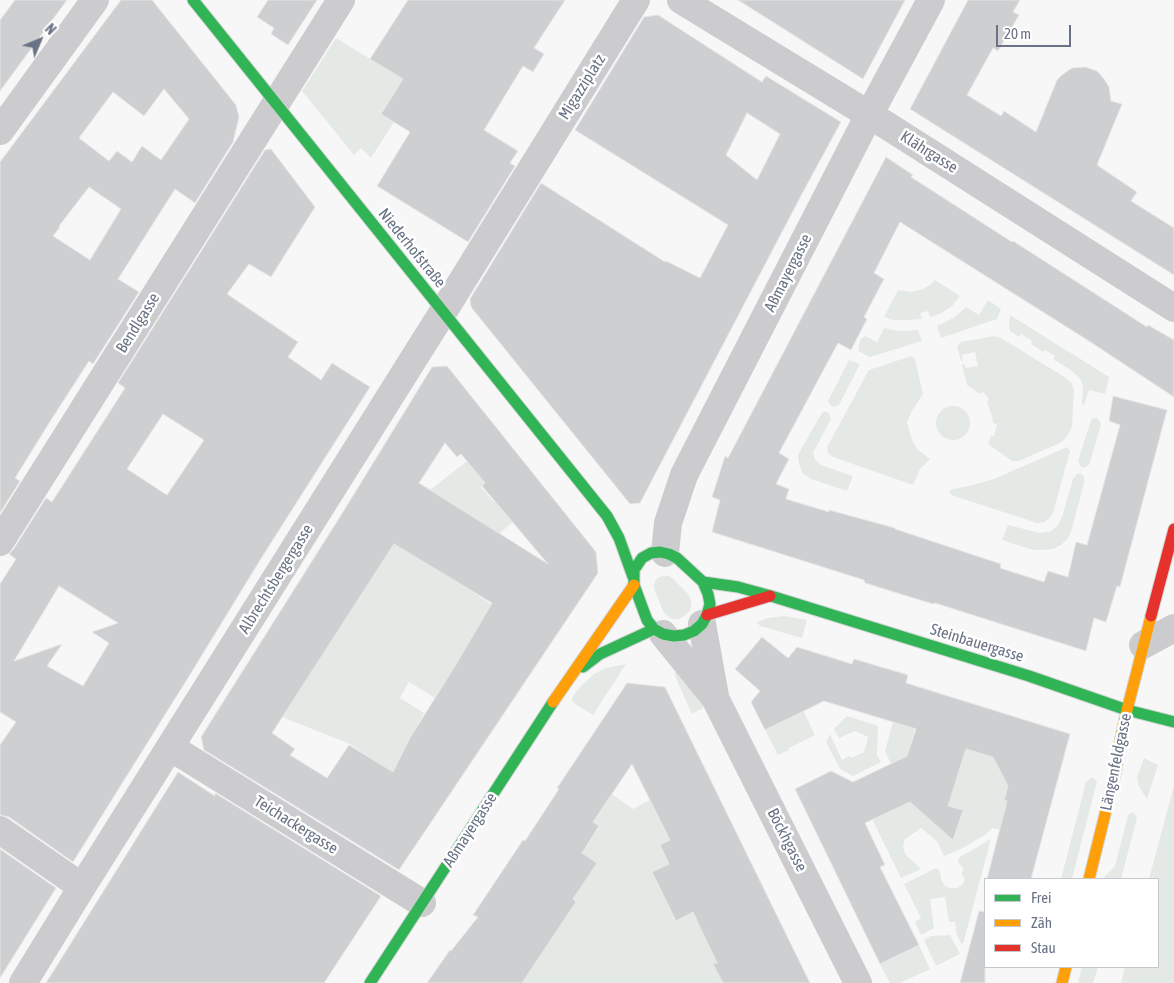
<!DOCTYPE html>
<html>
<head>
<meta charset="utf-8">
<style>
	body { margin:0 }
	#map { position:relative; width:1174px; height:983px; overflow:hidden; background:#f7f7f7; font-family:"Asap Condensed",sans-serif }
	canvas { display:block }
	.legend { position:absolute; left:984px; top:878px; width:175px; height:90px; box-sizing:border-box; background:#fff; border:1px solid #c3c7ce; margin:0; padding:6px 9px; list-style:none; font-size:15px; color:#697385 }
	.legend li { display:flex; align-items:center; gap:10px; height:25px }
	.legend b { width:25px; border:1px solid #c3c7ce }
	.north { position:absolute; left:15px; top:15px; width:50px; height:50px; -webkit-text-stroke:4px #fff; paint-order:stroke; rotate:45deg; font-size:14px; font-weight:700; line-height:20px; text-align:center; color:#697385 }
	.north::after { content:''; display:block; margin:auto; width:18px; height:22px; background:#697385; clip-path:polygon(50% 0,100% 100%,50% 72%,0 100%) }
	.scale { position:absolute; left:996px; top:25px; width:75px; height:22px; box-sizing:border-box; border:2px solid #697385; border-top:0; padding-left:6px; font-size:15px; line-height:18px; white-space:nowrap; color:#697385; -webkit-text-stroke:4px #fff; paint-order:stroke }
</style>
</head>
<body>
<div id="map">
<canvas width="1174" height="983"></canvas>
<ul class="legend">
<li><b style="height:6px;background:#30b455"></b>Frei</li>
<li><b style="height:6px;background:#ff9f0a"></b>Zäh</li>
<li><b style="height:6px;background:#e5322d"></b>Stau</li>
</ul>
<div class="north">N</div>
<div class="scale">20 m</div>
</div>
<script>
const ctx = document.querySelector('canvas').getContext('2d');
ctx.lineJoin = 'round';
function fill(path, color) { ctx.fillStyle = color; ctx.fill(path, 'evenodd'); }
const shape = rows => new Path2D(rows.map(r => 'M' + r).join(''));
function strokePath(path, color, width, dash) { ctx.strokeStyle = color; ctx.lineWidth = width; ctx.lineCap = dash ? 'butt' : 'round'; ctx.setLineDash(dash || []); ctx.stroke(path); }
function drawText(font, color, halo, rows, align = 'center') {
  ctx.font = font + ' "Asap Condensed",sans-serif'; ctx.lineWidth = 5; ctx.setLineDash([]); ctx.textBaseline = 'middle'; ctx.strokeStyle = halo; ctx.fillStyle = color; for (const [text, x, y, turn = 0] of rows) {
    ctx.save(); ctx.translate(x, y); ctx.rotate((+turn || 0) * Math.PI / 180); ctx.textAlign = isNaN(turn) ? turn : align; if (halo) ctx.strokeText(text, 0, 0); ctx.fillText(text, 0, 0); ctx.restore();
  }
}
fill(shape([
	[336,38,403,79,381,113,394,122,371,158,361,148,354,155,302,91],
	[935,280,960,296,952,306,942,313,930,317,928,311,920,313,922,319,909,320,893,320,884,317,898,290,912,292,923,289,930,285],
	[988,300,1001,309,997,319,941,338,937,326,955,317,966,307,979,315],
	[1010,315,1109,377,1105,394,1089,390,1084,405,1082,403,1083,387,1081,380,1072,371,1053,359,1055,356,1045,350,1043,352,1031,344,1032,341,1021,334,1019,337,1010,331,1009,323],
	[884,328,899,331,918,330,922,341,870,357,858,351,860,340,865,336,877,342],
	[994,336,1001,338,1066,378,1072,384,1074,391,1072,427,1068,435,1062,442,1019,461,1012,461,988,444,991,436,994,436,997,424,993,423,992,416,987,402,989,399,983,392,980,394,967,385,962,365,964,364,966,368,978,366,975,352,962,355,963,360,961,361,957,346,961,342],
	[911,356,915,359,923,394,912,411,907,422,912,440,917,449,930,459,920,469,913,485,833,457,828,453,827,447,869,370],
	[849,360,860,364,839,405,834,407,831,406,828,401],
	'936 423a17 17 0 1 1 34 0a17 17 0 1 1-34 0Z',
	[824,411,829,413,831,419,813,453,815,459,821,465,853,476,847,491,811,479,803,474,799,464,798,455,820,416],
	[1093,418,1097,418,1100,421,1101,425,1089,465,1083,468,1080,466,1078,461,1091,420],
	[1067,447,1070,451,1053,513,1050,518,1044,522,1037,523,951,495,949,491,953,489,973,485,994,479],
	[467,461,485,483,481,487,494,502,497,500,515,520,499,534,430,490],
	[1081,473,1084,477,1084,483,1072,529,1068,538,1061,545,1053,549,1041,550,1033,550,1002,540,1008,525,1040,533,1051,531,1058,525,1062,517,1073,479,1077,474],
	[394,544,462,585,491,604,455,666,435,698,409,682,400,698,424,713,393,773,350,744,282,717],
	[664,576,669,576,673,579,689,595,691,601,691,607,689,612,684,616,679,619,672,619,667,616,663,611,655,591,654,586,655,581,659,577],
	[784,616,807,620,802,638,760,626,757,622,768,618],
	[626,664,593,715,575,704,572,700,573,696,582,685,594,674,606,668],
	[674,671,684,678,704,705,703,708,692,714,677,681],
	[802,708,815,735,789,748,789,750,778,755,765,730,802,712],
	[847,716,878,726,877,755,881,762,853,776,840,769,826,742,830,734,842,760,849,756,851,758,864,752,868,737,855,731,839,738,834,729],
	[893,722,915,729,907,756,891,764,885,751],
	[950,744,1006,761,998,766,1004,778,1010,779,1007,801,1000,830,993,828,985,835,961,849,944,856,937,841,921,828,905,839,903,846,905,854,921,869,901,878,872,819,910,802,915,806,952,792,962,763,960,758],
	[1144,758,1158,765,1147,799,1139,787,1137,778],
	[1092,777,1097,781,1072,879,1061,879,1086,782],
	[1174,785,1174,983,1121,983,1125,967,1158,967,1158,879,1149,879],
	[612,794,633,809,650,800,670,840,660,845,669,864,652,872,676,921,693,912,699,924,716,944,709,947,717,963,714,965,723,983,522,983,576,902,573,899,596,863,582,853,599,827,593,822],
	[1133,812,1137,818,1121,879,1104,879,1105,876,1115,866,1128,815],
	[991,839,963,944,961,943,957,936,955,922,949,922,945,897,930,899,934,928,921,935,915,922,921,918,904,884,936,868,940,871,941,879,945,886,950,888,957,888,961,886,965,880,962,874,963,868,958,862,958,860,960,857],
	[950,935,960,954,936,966,924,940,931,936],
	[919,945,930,969,900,983,890,983,880,964],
	[1082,967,1098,967,1093,983,1078,983]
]), '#e5e9e5');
const building = shape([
	[15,0,67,0,0,91,0,20,15,0],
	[121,0,152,0,236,105,239,117,233,142,195,203,175,189,118,279,139,292,93,364,89,361,51,420,15,478,20,481,0,513,0,162,121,0],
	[164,89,189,119,161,160,142,146,132,162,117,151,109,161,79,138,113,92,144,116,164,89],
	[89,187,121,209,90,260,53,236,60,227,59,226,89,187],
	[268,0,317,0,288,45,271,34,274,28,257,17,268,0],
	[408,0,565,0,534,48,544,54,533,72,523,66,484,130,518,151,510,163,515,166,468,242,377,186,410,132,381,114,403,79,370,59,408,0],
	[738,0,905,0,863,79,738,0],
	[968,0,1020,0,1013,12,1019,15,998,51,993,48,967,95,1001,116,1004,111,1036,132,1057,80,1062,75,1072,68,1085,67,1097,71,1104,79,1109,87,1111,101,1122,104,1097,165,1137,192,1131,201,1174,228,1174,275,910,109,968,0],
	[658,15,762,82,766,76,841,122,804,190,640,503,630,504,471,307,470,299,541,183,665,262,666,261,700,278,728,225,575,130,644,17,658,15],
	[747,113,780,134,757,180,726,155,747,113],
	[271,149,315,207,271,277,249,264,227,294,298,342,288,357,321,380,332,363,370,387,262,557,191,673,73,862,9,817,0,815,0,745,16,722,0,712,0,584,16,559,9,554,13,550,46,498,52,502,125,388,118,383,265,150,271,149],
	[163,414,204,440,167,495,127,469,163,414],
	[59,586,118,623,92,632,109,643,83,686,47,666,62,644,14,661,59,586],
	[886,157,913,175,911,177,1012,242,1013,241,1147,327,1148,325,1174,340,1174,397,1089,341,900,222,874,273,884,279,864,317,867,319,851,350,838,343,779,453,789,459,776,484,789,489,786,499,829,512,829,510,895,528,895,529,1001,564,1000,568,1044,582,1048,571,1068,577,1076,542,1087,545,1120,425,1109,421,1113,396,1167,410,1120,587,1117,586,1106,622,1094,618,1086,651,935,603,933,604,865,583,864,580,712,532,720,500,712,497,725,456,728,458,886,157],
	[447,366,596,552,598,573,399,870,204,750,201,737,343,512,432,367,447,366],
	[445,443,457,457,461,454,485,483,482,486,548,564,419,483,445,443],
	[394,544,492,603,455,666,410,738,393,772,349,745,327,778,290,755,295,749,272,733,394,544],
	[762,637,788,658,797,647,852,664,854,659,908,675,906,683,1070,734,1031,879,987,879,1007,801,1004,800,1008,786,993,757,966,749,948,806,963,810,953,840,910,802,865,823,885,865,880,867,919,945,880,964,795,789,831,771,853,782,907,756,916,729,824,701,765,730,751,702,760,691,735,669,762,637],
	[627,683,665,687,810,983,723,983,713,964,717,963,693,912,676,921,652,872,669,864,660,845,670,840,632,764,593,822,599,826,582,853,597,863,573,899,576,902,522,983,427,983,450,950,451,951,478,917,473,915,523,840,525,841,559,789,557,788,627,683],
	[178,772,215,796,215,793,381,896,324,983,46,983,178,772],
	[0,849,56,888,0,978,0,849],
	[979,911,985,912,985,983,960,983,979,911]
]);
fill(building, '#cecfd1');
strokePath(building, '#e6e6e6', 1);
const fast = shape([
	[193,0,607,516,619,538,633,577],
	[660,552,669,554,677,558,703,582,708,594,710,604,707,615,702,624,694,631,684,635,674,636,663,634,654,629,647,620,634,585,634,570,642,558,651,553,660,552],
	[703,582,738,587,771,596,1029,676,1127,710,1174,722],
	[583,667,600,654,654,629],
	[370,983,553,702]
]);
const slow = shape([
	[553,702,634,585],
	[1089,879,1116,770,1120,742,1127,710,1151,616],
	[1062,983,1066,967]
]);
const jam = shape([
	[707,615,770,596],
	[1151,616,1174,529]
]);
strokePath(fast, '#d4d5d6', 13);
strokePath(slow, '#d4d5d6', 13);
strokePath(jam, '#d4d5d6', 13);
strokePath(shape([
	[681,0,886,125,1174,308],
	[0,131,95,0],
	[0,542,341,0],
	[665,553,668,523,684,475,869,115,931,0],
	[702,624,715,696],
	[663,634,715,698,858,983],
	[1143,645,1174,628],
	[170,747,422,903],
	[0,830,82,887],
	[23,983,82,887,443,312,636,0]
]), '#ccccce', 28);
strokePath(fast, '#30b455', 11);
strokePath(slow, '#ff9f0a', 11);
strokePath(jam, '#e5322d', 11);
drawText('16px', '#697385', '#fff', [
	["Migazziplatz",582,87,-58],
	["Klährgasse",929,152,32],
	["Niederhofstraße",412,248,51],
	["Aßmayergasse",788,273,-63],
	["Bendlgasse",138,323,-58],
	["Albrechtsbergergasse",276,579,-58],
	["Steinbauergasse",977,643,17],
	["Längenfeldgasse",1116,762,-78],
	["Teichackergasse",296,825,32],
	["Aßmayergasse",470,830,-57],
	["Böckhgasse",787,840,63]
]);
</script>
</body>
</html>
